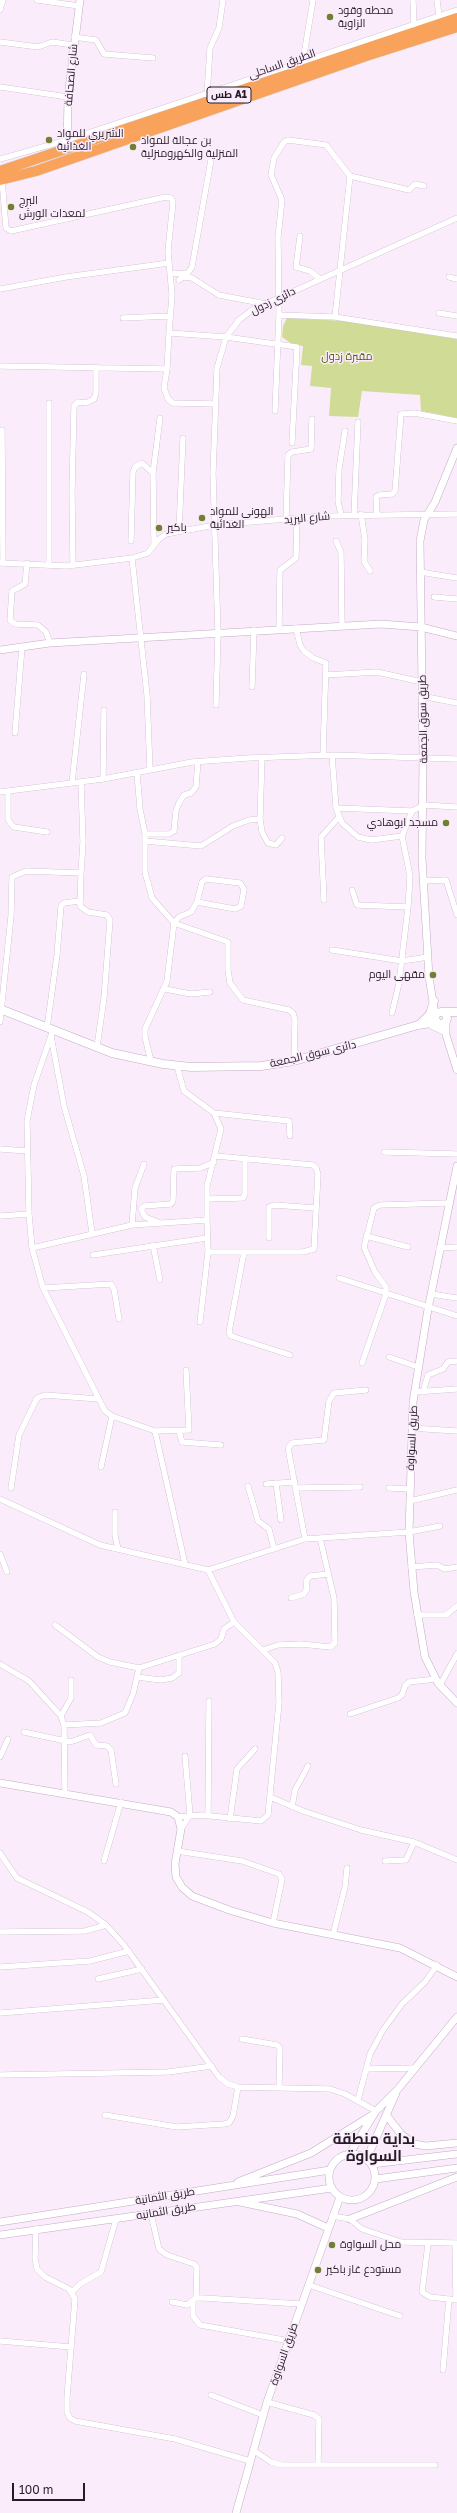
<!DOCTYPE html>
<html>
<head>
<meta charset="utf-8">
<style>
	body { margin:0 }
	#map { position:relative; width:457px; height:2513px; overflow:hidden; background:#fbecfc; font-family:"Golos Text",sans-serif }
	canvas { display:block }
	.scale { position:absolute; left:12px; top:2483px; width:73px; height:18px; box-sizing:border-box; border:2px solid #251c26; border-top:0; padding-left:5px; font-size:12px; line-height:14px; white-space:nowrap; color:#251c26; -webkit-text-stroke:3px #fbecfc; paint-order:stroke }
</style>
</head>
<body>
<div id="map">
<canvas width="457" height="2513"></canvas>
<div class="scale">100 m</div>
</div>
<script>
const ctx = document.querySelector('canvas').getContext('2d');
ctx.lineJoin = 'round';
function fill(path, color) { ctx.fillStyle = color; ctx.fill(path, 'evenodd'); }
const shape = rows => new Path2D(rows.map(r => 'M' + r).join(''));
function strokePath(path, color, width, dash) { ctx.strokeStyle = color; ctx.lineWidth = width; ctx.lineCap = dash ? 'butt' : 'round'; ctx.setLineDash(dash || []); ctx.stroke(path); }
function drawText(font, color, halo, rows, align = 'center') {
  ctx.font = font + ' "Golos Text",Cairo,sans-serif'; ctx.lineWidth = 3; ctx.setLineDash([]); ctx.textBaseline = 'middle'; ctx.strokeStyle = halo; ctx.fillStyle = color; for (const [text, x, y, turn = 0] of rows) {
    ctx.save(); ctx.translate(x, y); ctx.rotate((+turn || 0) * Math.PI / 180); ctx.textAlign = isNaN(turn) ? turn : align; if (halo) ctx.strokeText(text, 0, 0); ctx.fillText(text, 0, 0); ctx.restore();
  }
}
fill(shape([
	[287,318,346,321,457,339,457,418,421,411,420,395,362,391,358,417,329,416,331,388,310,386,312,366,301,365,303,346,292,344,282,337,283,326]
]), '#d0dc96');
const minor = shape([
	[37,0,79,6],
	[413,0,414,26],
	[437,0,439,16],
	[0,10,3,0],
	[74,37,96,40,104,54,153,58],
	[0,42,38,47,52,42,73,45],
	[303,61,313,0],
	[0,87,68,97],
	[207,95,210,48,219,28,223,0],
	[0,159,67,140,457,10],
	[350,176,409,190,415,184,424,186],
	[2,180,6,228,11,231,166,197,171,198,173,202,168,251,172,295,169,333,226,337,297,347,292,443],
	[300,236,296,267,310,271,320,279],
	[171,274,188,273,192,267,212,154],
	[449,277,457,279],
	[179,280,183,277,192,278,219,295,266,304],
	[0,289,66,277,169,263],
	[439,313,457,316],
	[335,317,350,176,326,145,288,140,284,142,274,158,271,175,282,200,278,237,279,315,335,317,457,336],
	[123,318,170,316],
	[0,366,167,369,169,333],
	[167,369,164,388,168,399,173,403,216,404],
	[275,411,279,315],
	[2,430,3,563],
	[361,514,365,540,364,561,370,571],
	[377,514,376,497,379,495,392,494,395,491,401,414,414,413,457,421],
	[341,515,338,501,339,469,345,431],
	[354,515,358,422],
	[286,519,288,455,292,452,311,449,312,419],
	[179,531,183,438],
	[131,541,133,472,135,467,142,463,153,473],
	[336,541,341,552,342,626],
	[154,545,153,473,160,418],
	[132,558,147,695,150,770],
	[0,563,67,566,132,558,148,553,158,540,166,534,215,525,322,516,457,514],
	[27,563,25,584,12,591,10,620,15,624,38,625,46,632,50,643],
	[49,565,49,403],
	[73,566,72,492,74,406,78,402,86,403,94,399,96,393,96,367],
	[420,572,457,578],
	[434,597,457,599],
	[279,628,280,570,296,558,297,518],
	[296,628,300,645,304,651,313,658,326,663,323,755],
	[326,675,377,672,422,682],
	[252,687,254,630],
	[422,696,457,703],
	[216,705,218,633,213,474,217,368,226,337,239,320,252,310,457,218],
	[15,733,22,647],
	[332,755,336,808,342,823,358,837,371,840,402,836,410,876,408,907,399,983,392,1013],
	[137,773,140,809,145,834,145,872,152,898,174,923,228,942,228,970,230,983,243,1000,289,1010,293,1013,295,1020,294,1061],
	[103,779,104,710],
	[81,782,83,842,81,873],
	[72,783,84,674],
	[8,791,8,819,11,824,14,827,47,832],
	[0,792,103,779,192,762,248,758,332,755,457,759],
	[336,808,412,811],
	[260,819,262,832,268,843,276,845,282,838],
	[145,834,169,834,174,831,176,810,179,803,184,795,191,793,196,787,198,761],
	[402,836,412,811,424,805,457,807],
	[145,841,201,846,233,826,249,820,260,819,262,758],
	[206,879,240,883,244,889,241,906,235,909,197,902,202,882,206,879],
	[424,881,446,880,457,915],
	[352,890,357,905,408,907],
	[324,900,321,837,339,817],
	[332,950,402,961,428,957],
	[165,989,191,994,210,992],
	[0,1022,11,916,12,877,26,871,81,873,80,906,88,912,107,915,110,920,104,998,97,1047],
	[47,1028,57,955,61,906,64,903,79,901],
	[53,1030,34,1085,27,1121,29,1214,32,1248,43,1288,105,1411,112,1416,155,1431,185,1564],
	[51,1036,64,1106,84,1176,92,1233],
	[151,1061,145,1037,145,1029,167,981,174,923,179,917,191,912,197,902],
	[214,1113,289,1121,290,1136],
	[0,1149,27,1151],
	[384,1152,457,1154],
	[207,1199,243,1198,245,1194,245,1159],
	[0,1216,29,1214],
	[158,1222,145,1217,141,1209,144,1206,171,1204,173,1201,174,1169,201,1168,214,1162],
	[132,1225,135,1188,144,1164],
	[366,1236,408,1247],
	[269,1238,269,1207,274,1205,316,1208],
	[153,1245,160,1280],
	[32,1248,132,1225,207,1220,207,1186,221,1129,214,1113,184,1091,177,1066],
	[439,1248,457,1247],
	[208,1252,303,1252,314,1249,318,1174,316,1168,313,1165,216,1156],
	[244,1252,229,1332,231,1336,290,1355],
	[93,1255,207,1238],
	[339,1278,457,1316],
	[43,1288,111,1284,114,1289,119,1319],
	[431,1294,457,1298],
	[200,1322,208,1252,207,1220],
	[389,1357,418,1367],
	[362,1363,386,1294,386,1287,375,1272,364,1247,374,1208,380,1205,448,1203],
	[415,1392,457,1389],
	[423,1392,428,1375,443,1369,448,1362,457,1361],
	[411,1428,457,1431],
	[155,1431,189,1430,186,1370],
	[179,1431,182,1442,221,1445],
	[101,1467,112,1416],
	[276,1483,281,1520],
	[266,1484,295,1482],
	[248,1486,258,1521,269,1529,274,1549],
	[11,1488,19,1435,37,1398,45,1395,99,1399],
	[296,1488,360,1487],
	[389,1488,410,1489],
	[0,1499,100,1545,208,1570,305,1539,409,1532,440,1526],
	[410,1501,457,1490],
	[115,1512,115,1535,118,1549],
	[305,1539,288,1448,292,1443,324,1440,329,1401,334,1393,366,1390],
	[0,1554,7,1572],
	[411,1567,437,1565,445,1569,457,1567],
	[291,1598,304,1594,307,1589,306,1581,310,1576,328,1574],
	[417,1615,446,1615,457,1606],
	[55,1625,98,1657,110,1662,139,1668,215,1644,221,1639,224,1629,234,1622],
	[263,1650,278,1645,301,1644,330,1647,335,1643,334,1598,320,1538],
	[0,1664,29,1681,61,1716,64,1725,65,1793],
	[137,1677,161,1680,172,1678,179,1673,179,1655],
	[440,1685,457,1654],
	[350,1714,398,1698,402,1695,405,1686,409,1682,436,1679],
	[61,1716,71,1698,71,1680],
	[64,1725,101,1723,125,1713,133,1694,139,1668],
	[24,1732,70,1742,90,1735,96,1745,107,1746,111,1750,116,1784],
	[0,1757,8,1739],
	[270,1797,303,1811,361,1830,414,1842,457,1860],
	[292,1807,295,1790,308,1766],
	[208,1816,209,1701],
	[178,1817,201,1815,261,1821,268,1815,279,1703,278,1672,275,1663,234,1622,208,1570],
	[230,1819,237,1769,255,1749],
	[181,1829,190,1815,185,1756],
	[177,1851,242,1861,279,1874,282,1879,273,1923],
	[0,1853,17,1878,88,1912,106,1925,124,1945,219,2077,228,2084,238,2087,330,2089,345,2094,376,2111],
	[104,1861,121,1802],
	[385,1861,406,1860,414,1842],
	[0,1932,85,1931,106,1925],
	[333,1935,345,1887,347,1868],
	[0,1967,90,1961,129,1951],
	[98,1979,142,1969],
	[0,2013,164,2000],
	[242,2039,277,2045,280,2048,279,2087],
	[366,2069,415,2068],
	[0,2075,168,2072,212,2066],
	[358,2100,370,2054,383,2030,402,2004,425,1982,437,1965],
	[105,2115,177,2127,224,2124,229,2123,233,2116,238,2087],
	[151,2214,159,2249,167,2255,194,2264,197,2267,196,2298],
	[332,2216,350,2219,362,2229,401,2242,457,2243],
	[36,2229,35,2258,37,2269,45,2277,69,2289,75,2299,67,2397,67,2412,70,2418,75,2421,175,2439,250,2461],
	[455,2243,456,2300],
	[428,2244,422,2292,430,2297,457,2300],
	[309,2285,400,2316],
	[72,2292,80,2284,101,2272,116,2219],
	[193,2301,193,2316,200,2325,290,2341],
	[172,2302,187,2305,196,2298,203,2298,301,2304],
	[0,2341,71,2347],
	[443,2370,449,2299],
	[211,2395,263,2415],
	[267,2402,314,2415,319,2419,318,2465],
	[253,2450,271,2462,281,2465,435,2465]
]);
const tertiary = shape([
	[67,150,68,97,80,0],
	[0,650,50,643,381,624,421,627,457,636],
	[435,1015,429,977,422,858,423,757,420,541,424,520,435,502,457,448],
	[446,1022,446,1035,457,1070],
	[457,1166,428,1309,413,1402,409,1532,414,1592,425,1657,438,1683,457,1703],
	[0,1783,171,1812,178,1817,181,1829,175,1864,176,1877,182,1887,192,1896,229,1910,273,1923,400,1948,457,1977],
	[387,2116,401,2134,414,2144,426,2146,457,2143],
	[350,2153,376,2111,398,2089,457,2017],
	'329 2177a23 23 0 1 1 46 0a23 23 0 1 1-46 0Z',
	[367,2158,396,2093],
	[372,2164,457,2154],
	[376,2179,457,2168],
	[238,2182,311,2153,374,2114],
	[240,2202,297,2214,328,2228],
	[350,2219,457,2177],
	[0,2222,330,2170],
	[0,2235,332,2188],
	[236,2513,267,2402,340,2197]
]);
const secondary = shape([
	[0,1009,112,1053,163,1064,191,1067,261,1066,294,1061,418,1025,437,1022],
	'435 1018a6 6 0 1 1 12 0a6 6 0 1 1-12 0Z',
	[443,1012,457,1012],
	[419,1025,430,1014,434,1001],
	[432,1025,445,1031]
]);
const trunk = shape([
	[0,171,457,18],
	[0,180,36,171,366,56,457,27]
]);
strokePath(minor, '#c2abc4', 6);
strokePath(tertiary, '#c2abc4', 8);
strokePath(secondary, '#c2abc4', 9);
strokePath(trunk, '#d8d6d8', 11);
strokePath(minor, '#fff', 5.5);
strokePath(tertiary, '#fff', 7);
strokePath(secondary, '#fff', 8);
strokePath(trunk, '#f8a25c', 10);
for (const [x, y, r, color] of [
	[330,17,4,"#708030"],
	[49,140,4,"#708030"],
	[133,147,4,"#708030"],
	[11,207,4,"#708030"],
	[202,518,4,"#708030"],
	[159,528,4,"#708030"],
	[446,823,4,"#708030"],
	[433,975,4,"#708030"],
	[332,2245,4,"#708030"],
	[318,2270,4,"#708030"]
]) { const dot = new Path2D(); dot.arc(x, y, r, 0, 2 * Math.PI); ctx.fillStyle = color; ctx.fill(dot); strokePath(dot, '#fbecfc', 1.5); }
for (const [x, y, w] of [
	[229,95,44]
]) { const box = new Path2D(); box.roundRect(x - w / 2, y - 8, w, 16, 3); ctx.fillStyle = '#fbecfc'; ctx.fill(box); strokePath(box, '#251c26', 1); }
drawText('bold 10px', '#251c26', null, [
	["طس A1",229,95]
]);
drawText('11px', '#251c26', '#fbecfc', [
	["محطه وقود",338,11],
	["الزاوية",338,24],
	["الشريري للمواد",57,134],
	["الغذائية",57,147],
	["بن عجالة للمواد",141,141],
	["المنزلية والكهرومنزلية",141,154],
	["البرج",19,201],
	["لمعدات الورش",19,214],
	["الهونى للمواد",210,512],
	["الغذائية",210,525],
	["باكير",167,528],
	["مسجد ابوهادي",438,823,"right"],
	["مقهى اليوم",425,975,"right"],
	["محل السواوة",340,2245],
	["مستودع غاز باكير",326,2270]
], 'left');
drawText('11px', '#251c26', '#fbecfc', [
	["الطريق الساحلى",282,64,-19],
	["شارع الصحافة",71,75,-85],
	["دائرى زدول",273,301,-26],
	["شارع البريد",307,518,-5],
	["طريق سوق الجمعة",423,719,-91],
	["دائرى سوق الجمعة",313,1054,-13],
	["طريق السواوة",412,1438,-87],
	["طريق الثمانية",165,2196,-9],
	["طريق الثمانيه",166,2211,-9],
	["طريق السواوة",284,2354,-71]
]);
drawText('11px', '#555e0c', '#fbecfc', [
	["مقبرة زدول",347,357]
]);
drawText('bold 15px', '#251c26', '#fbecfc', [
	["بداية منطقة",374,2139],
	["السواوة",374,2156]
]);
</script>
</body>
</html>
